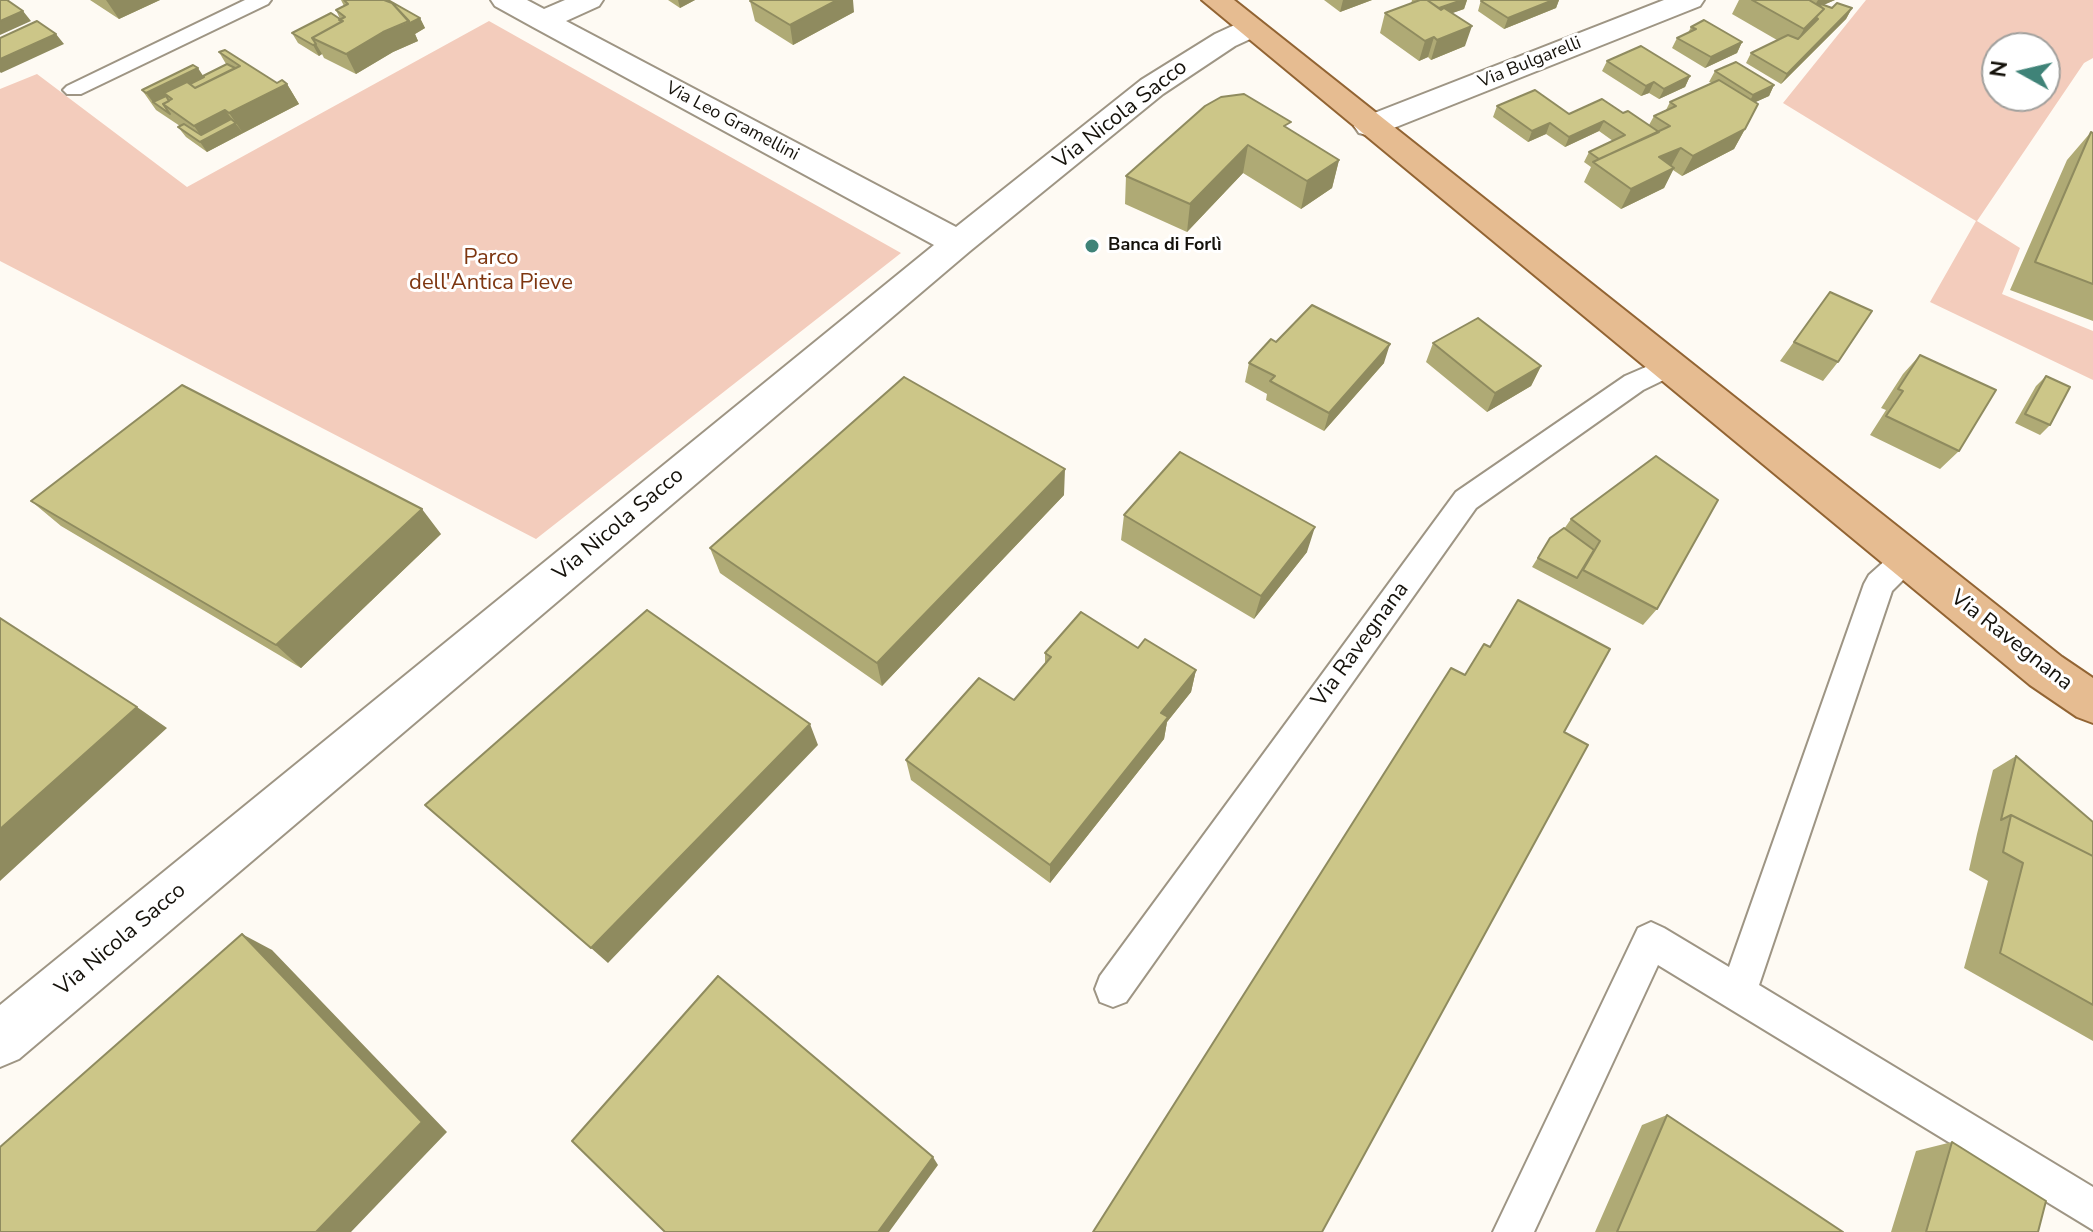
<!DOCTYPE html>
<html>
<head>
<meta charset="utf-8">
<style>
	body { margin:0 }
	#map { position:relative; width:2093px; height:1232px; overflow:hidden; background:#fefaf3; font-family:"Nunito Sans",sans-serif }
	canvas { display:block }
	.north { position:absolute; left:1981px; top:32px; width:80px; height:80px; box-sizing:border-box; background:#fff; border:2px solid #a1a09d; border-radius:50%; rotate:278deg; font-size:22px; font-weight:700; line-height:32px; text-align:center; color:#15120b }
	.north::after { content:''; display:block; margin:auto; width:28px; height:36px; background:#3f8378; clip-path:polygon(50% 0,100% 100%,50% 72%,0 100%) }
</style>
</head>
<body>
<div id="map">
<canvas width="2093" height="1232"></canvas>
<div class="north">N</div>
</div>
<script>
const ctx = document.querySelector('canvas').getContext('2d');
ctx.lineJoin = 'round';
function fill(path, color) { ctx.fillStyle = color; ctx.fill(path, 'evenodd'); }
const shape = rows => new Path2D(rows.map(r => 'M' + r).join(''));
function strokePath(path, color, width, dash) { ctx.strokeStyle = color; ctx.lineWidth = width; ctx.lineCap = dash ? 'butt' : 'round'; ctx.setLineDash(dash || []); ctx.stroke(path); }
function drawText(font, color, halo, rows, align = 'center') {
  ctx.font = font + ' "Nunito Sans",sans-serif'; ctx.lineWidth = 6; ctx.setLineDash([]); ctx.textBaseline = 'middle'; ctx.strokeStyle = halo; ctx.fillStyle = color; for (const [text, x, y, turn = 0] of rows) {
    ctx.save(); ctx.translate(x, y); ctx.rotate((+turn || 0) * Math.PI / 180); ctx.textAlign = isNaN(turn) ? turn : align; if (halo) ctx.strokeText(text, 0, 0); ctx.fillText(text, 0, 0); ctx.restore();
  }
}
fill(shape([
	[1866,0,2093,0,2093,58,2084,63,1977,221,2020,248,2002,294,2093,331,2093,380,1930,302,1976,221,1783,103],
	[1997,48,2045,48,2045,96,1997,96],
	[489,21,901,253,536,539,0,261,0,89,37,74,187,187]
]), '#f3ccbc');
const service = shape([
	[245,0,271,0,268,4,81,94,67,94,63,90,67,86,245,0],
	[1669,357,1678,359,1682,366,1678,373,1643,390,1476,508,1126,1002,1113,1007,1100,1002,1095,989,1100,976,1456,492,1625,376,1669,357],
	[1907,546,1917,550,1922,558,1917,566,1892,591,1759,985,2093,1187,2093,1230,1658,965,1534,1232,1493,1232,1638,928,1651,922,1664,928,1729,967,1864,584,1869,575,1897,550,1907,546]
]);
const minor = shape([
	[491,0,527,0,544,9,565,0,603,0,599,6,566,21,956,227,1141,80,1215,34,1241,22,1251,19,1261,22,1266,28,1261,34,1235,46,1163,94,970,251,19,1059,0,1067,0,1005,934,245,533,27,495,6,491,0],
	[1664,0,1704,0,1700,6,1381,133,1370,136,1359,133,1354,126,1359,119,1664,0]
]);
const primary = shape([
	[1202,0,1234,0,2062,657,2093,678,2093,723,2077,717,2030,685,1202,0]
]);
strokePath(service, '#9e9584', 4);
strokePath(minor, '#9e9584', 4);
strokePath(primary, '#926433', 4);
fill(service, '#fff');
fill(minor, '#fff');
fill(primary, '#e6bc91');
fill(shape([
	[90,0,160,0,119,19],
	[341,0,384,0,420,18,425,28,415,34,418,41,393,52,356,74,324,58,322,54,319,56,298,43,292,33,340,19,336,10,344,6],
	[668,0,695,0,680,8],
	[1324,0,1372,0,1340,12],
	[1412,0,1467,0,1464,9,1452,13,1465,46,1431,60,1428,57,1419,61,1380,33,1385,13,1411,4],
	[1481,0,1559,0,1556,8,1504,29,1478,11],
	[1739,0,1835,0,1823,5,1832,8,1852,8,1846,19,1781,84,1746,63,1751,53,1777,40,1732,14],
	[750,1,854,12,793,45,755,21],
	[1691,27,1742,42,1737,53,1705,68,1672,48,1677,38,1688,33],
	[219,52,277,83,287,84,299,104,207,152,186,137,178,127,180,126,156,110,142,90,203,76,226,64],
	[1607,61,1690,76,1685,87,1659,99,1649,93,1641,96,1602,71],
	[1715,71,1774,85,1769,96,1755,102,1745,129,1734,149,1682,176,1673,170,1664,188,1621,209,1584,182,1591,167,1584,162,1589,152,1613,141,1599,131,1565,147,1546,134,1528,142,1493,117,1497,106,1569,114,1623,113,1649,125,1654,116,1666,110,1670,102,1712,83,1709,82],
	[1290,130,1339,160,1332,188,1301,209,1243,173,1187,232,1125,204,1126,176],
	[2091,132,2093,133,2093,321,2010,290,2067,160],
	[1830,292,1838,362,1823,381,1780,361],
	[1276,342,1384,363,1324,431,1266,400,1267,394,1245,382,1249,363],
	[1433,343,1541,366,1531,386,1487,412,1426,362],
	[1920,355,1959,451,1940,469,1870,435,1886,410,1881,408,1903,374],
	[2046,376,2050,425,2040,435,2015,423,2036,386],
	[1656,456,1657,609,1643,625,1532,567,1550,538,1564,529,1571,519],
	[1064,495,882,686,720,573,710,548],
	[31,501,441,534,301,668,61,526],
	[1124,515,1307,552,1254,619,1121,540],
	[1138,648,1196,670,1191,692,1167,722,1164,739,1050,883,911,780,906,760,1014,700,1045,665,1045,653],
	[2016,756,2093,822,2093,1041,1964,968,1988,881,1969,870,1977,834,1993,770],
	[1667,1115,1843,1232,1595,1232,1642,1125],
	[1952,1142,2038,1232,1891,1232,1916,1151]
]), '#afaa75');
fill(shape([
	[106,0,160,0,119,19],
	[678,0,695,0,680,8],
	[837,0,853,0,854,12,793,45,790,25],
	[1343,0,1372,0,1340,12],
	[1462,0,1467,0,1464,9,1433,20,1436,10],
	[1553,0,1559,0,1556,8,1504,29,1508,18],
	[1818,0,1835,0,1812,10],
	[1852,8,1846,19,1781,84,1787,74],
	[1824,9,1813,29,1792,49,1804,29],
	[23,11,31,21,0,35,0,21],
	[420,18,425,28,415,34,418,41,393,52,356,74,346,54,383,32],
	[1472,26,1465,46,1431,60,1437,40],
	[56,34,64,44,1,73,0,72,0,59],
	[1434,37,1428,57,1419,61,1425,41],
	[1742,42,1737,53,1705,68,1711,57],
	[316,44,322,54,319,56,313,45],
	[198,68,211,88,172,99,164,93,174,106,153,102,146,93],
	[1690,76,1685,87,1659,99,1664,89],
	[1654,82,1649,93,1641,96,1646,86],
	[287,84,299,104,243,133,229,113],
	[1774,85,1769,96,1747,106,1753,95],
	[225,110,243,133,207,152,200,142,204,140,194,126],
	[1604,121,1599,131,1565,147,1569,137],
	[1550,123,1546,134,1528,142,1532,131],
	[1745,129,1734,149,1682,176,1693,156],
	[1248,145,1243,173,1187,232,1190,204],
	[1681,148,1670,168,1659,157],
	[1339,160,1332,188,1301,209,1307,181],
	[1674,168,1664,188,1621,209,1631,189],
	[1390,344,1384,363,1324,431,1329,413],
	[1541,366,1531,386,1487,412,1495,393],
	[1065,469,1064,495,882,686,877,663],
	[422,509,441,534,301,668,276,645],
	[1315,527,1307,552,1254,619,1261,596],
	[1196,670,1191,692,1167,722,1164,739,1050,883,1050,865,1161,713],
	[137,707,167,728,0,881,0,829],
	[810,724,818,745,608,963,591,948],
	[242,934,272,950,447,1132,351,1232,316,1232],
	[933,1157,938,1165,889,1232,878,1232]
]), '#8f8b5f');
const building = shape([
	[0,0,7,0,23,11,0,21,0,0],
	[344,0,384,0,392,3,409,21,383,32,346,54,312,38,343,21,339,20,345,17,336,10,348,4,344,0],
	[385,0,388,0,420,18,410,23,392,3,385,0],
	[752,0,837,0,790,25,750,1,752,0],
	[1420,0,1427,0,1441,10,1444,8,1472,26,1437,40,1434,37,1425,41,1385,13,1420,0],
	[1427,0,1462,0,1439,8,1427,0],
	[1483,0,1553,0,1508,18,1481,1,1483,0],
	[1752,0,1809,0,1824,9,1804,29,1752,0],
	[1837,3,1852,8,1787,74,1751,53,1788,35,1798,39,1818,19,1816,17,1824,9,1820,6,1821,4,1832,8,1837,3],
	[331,13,340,19,341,22,312,38,316,44,313,45,292,33,331,13],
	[1704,20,1742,42,1711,57,1677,38,1696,29,1691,27,1704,20],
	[37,21,56,34,0,59,0,38,37,21],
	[1641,46,1690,76,1664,89,1654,82,1646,86,1607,61,1641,46],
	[225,50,277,83,282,80,287,84,229,113,225,110,194,126,163,104,172,99,164,93,187,82,195,88,240,66,219,52,225,50],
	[1736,62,1774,85,1753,95,1715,71,1736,62],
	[227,64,235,68,195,88,190,84,204,77,203,76,227,64],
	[193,65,198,68,146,93,142,90,193,65],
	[1719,80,1758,104,1745,129,1693,156,1681,148,1659,157,1674,168,1631,189,1593,162,1670,126,1654,116,1676,106,1670,102,1719,80],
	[1535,90,1569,114,1602,99,1623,113,1628,111,1659,132,1599,159,1589,152,1625,135,1604,121,1569,137,1550,123,1532,131,1497,106,1535,90],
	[1244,94,1291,122,1284,126,1339,160,1307,181,1248,145,1190,204,1126,176,1205,106,1221,97,1244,94],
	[166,96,169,101,163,104,170,114,153,102,166,96],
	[231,119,236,123,200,142,178,127,184,124,201,135,231,119],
	[2091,132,2093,133,2093,284,2035,262,2091,132],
	[1830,292,1872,311,1838,362,1794,342,1830,292],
	[1312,305,1390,344,1329,413,1270,381,1275,376,1249,363,1271,339,1276,342,1312,305],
	[1478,318,1541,366,1495,393,1433,343,1478,318],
	[1920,355,1996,390,1959,451,1886,416,1903,391,1898,389,1920,355],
	[2046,376,2070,387,2050,425,2025,414,2046,376],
	[904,377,1065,469,877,663,710,548,904,377],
	[182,385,422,509,276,645,31,501,182,385],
	[1180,452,1315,527,1261,596,1124,515,1180,452],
	[1656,456,1718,500,1657,609,1583,570,1600,541,1571,519,1656,456],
	[1564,528,1594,550,1577,578,1538,558,1550,538,1564,528],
	[1518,600,1610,649,1564,732,1588,745,1322,1232,1093,1232,1451,668,1465,675,1484,644,1490,647,1518,600],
	[647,610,810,724,591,948,425,805,647,610],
	[1081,612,1138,648,1145,639,1196,670,1161,713,1168,717,1050,865,906,760,979,678,1014,700,1051,657,1045,653,1081,612],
	[0,618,137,707,0,829,0,618],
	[2016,756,2093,822,2093,856,2011,815,2001,820,2016,756],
	[2011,815,2093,856,2093,1005,2000,953,2023,863,2003,852,2011,815],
	[242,934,422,1122,316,1232,0,1232,0,1147,242,934],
	[718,976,933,1157,878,1232,665,1232,572,1141,718,976],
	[1667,1115,1843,1232,1617,1232,1667,1115],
	[1952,1142,2046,1201,2038,1232,1926,1232,1952,1142]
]);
fill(building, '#ccc688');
strokePath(building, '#8f8b5f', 2);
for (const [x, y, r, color] of [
	[1092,246,8,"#3f8378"]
]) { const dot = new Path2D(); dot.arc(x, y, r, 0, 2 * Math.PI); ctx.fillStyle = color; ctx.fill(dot); strokePath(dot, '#fff', 3); }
drawText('18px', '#15120b', '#fff', [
	["Via Bulgarelli",1530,63,-22],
	["Via Leo Gramellini",732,122,28]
]);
drawText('bold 18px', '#15120b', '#fff', [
	["Banca di Forlì",1108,246]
], 'left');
drawText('22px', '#15120b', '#fff', [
	["Via Nicola Sacco",1121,115,-38],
	["Via Nicola Sacco",619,525,-40],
	["Via Ravegnana",2011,641,38],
	["Via Ravegnana",1361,645,-54],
	["Via Nicola Sacco",121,940,-40]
]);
drawText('22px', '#7e3610', '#fff', [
	["Parco",491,259],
	["dell'Antica Pieve",491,284]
]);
</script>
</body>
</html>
